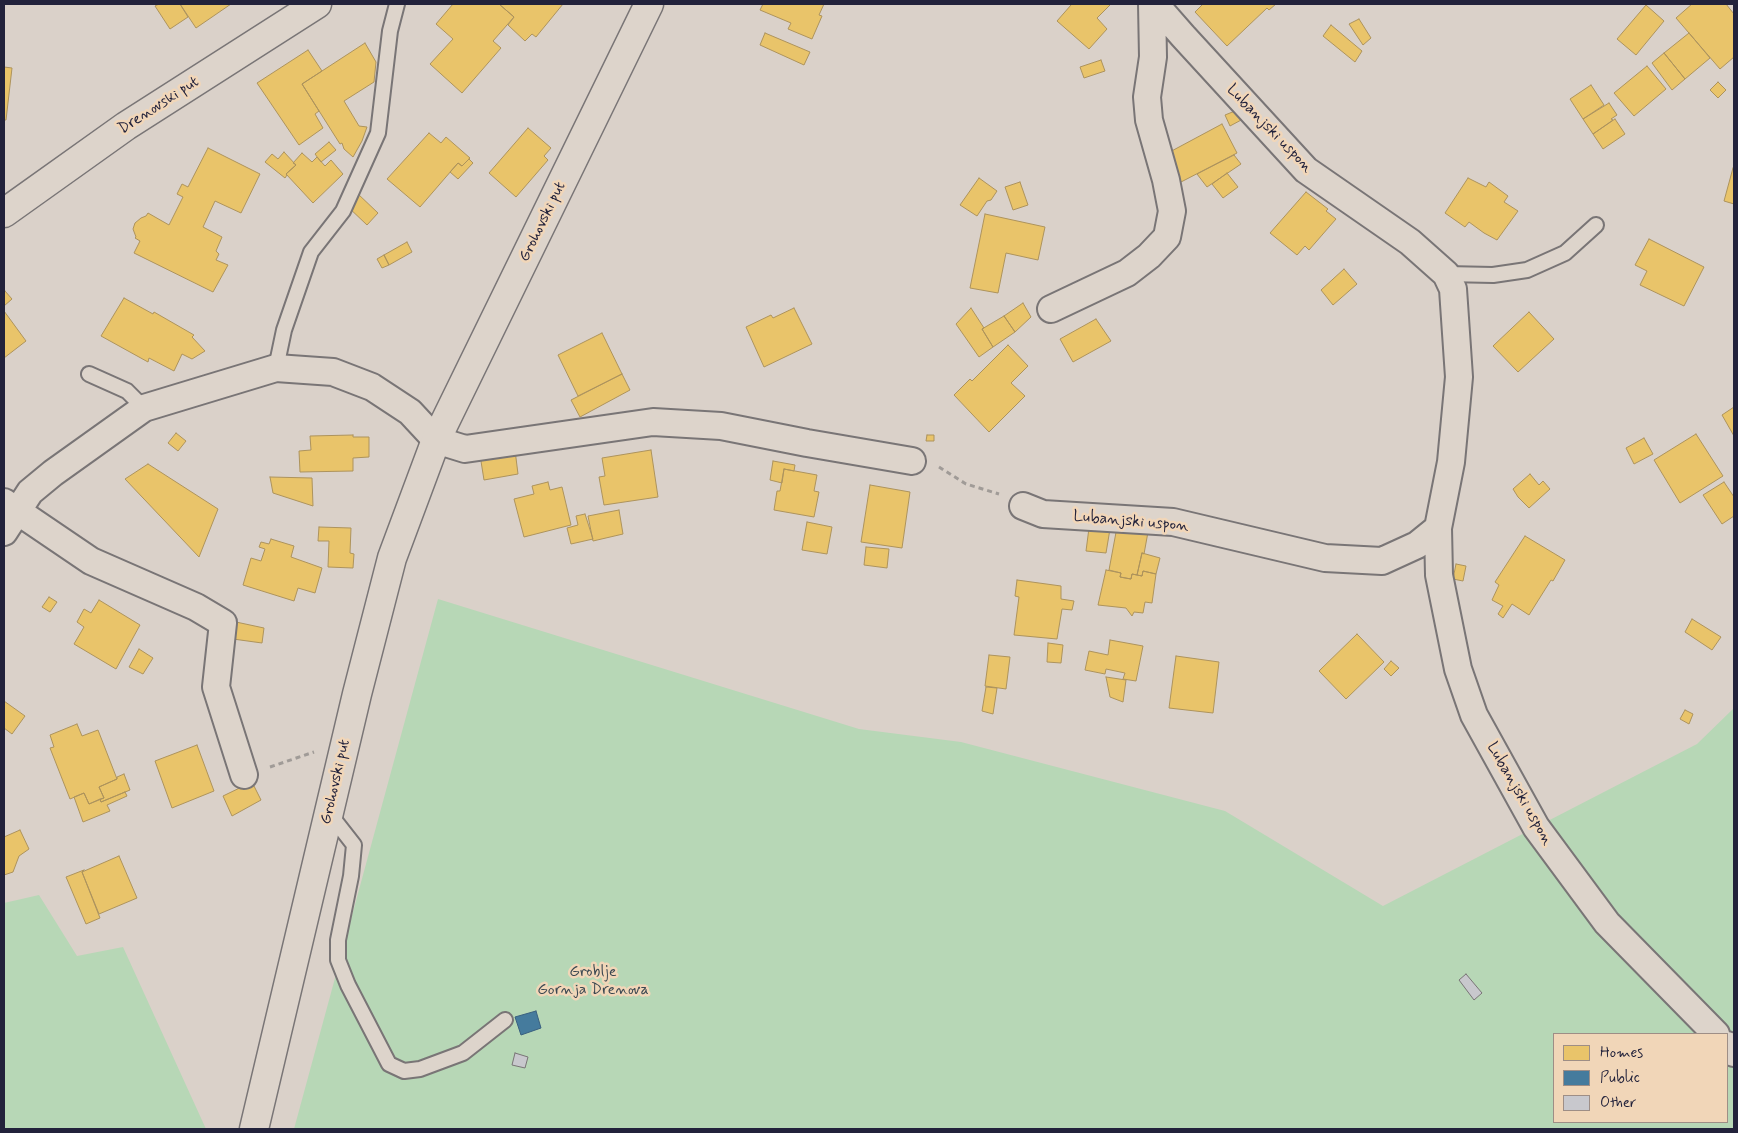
<!DOCTYPE html>
<html>
<head>
<meta charset="utf-8">
<style>
	body { margin:0 }
	#map { position:relative; width:1738px; height:1133px; overflow:hidden; background:#dad1c9; font-family:Mynerve,sans-serif }
	canvas { display:block }
	.frame { position:absolute; inset:0; border:5px solid #22223b; pointer-events:none }
	.legend { position:absolute; left:1553px; top:1033px; width:175px; height:90px; box-sizing:border-box; background:#f1d6b8; border:1px solid #9e8e86; margin:0; padding:6px 9px; list-style:none; font-size:15px; color:#22223b }
	.legend li { display:flex; align-items:center; gap:10px; height:25px }
	.legend b { width:25px; border:1px solid #9e8e86 }
</style>
</head>
<body>
<div id="map">
<canvas width="1738" height="1133"></canvas>
<div class="frame"></div>
<ul class="legend">
<li><b style="height:14px;background:#e9c46a"></b>Homes</li>
<li><b style="height:14px;background:#457b9d"></b>Public</li>
<li><b style="height:14px;background:#c8c8cd"></b>Other</li>
</ul>
</div>
<script>
const ctx = document.querySelector('canvas').getContext('2d');
ctx.lineJoin = 'round';
function fill(path, color) { ctx.fillStyle = color; ctx.fill(path, 'evenodd'); }
const shape = rows => new Path2D(rows.map(r => 'M' + r).join(''));
function strokePath(path, color, width, dash) { ctx.strokeStyle = color; ctx.lineWidth = width; ctx.lineCap = dash ? 'butt' : 'round'; ctx.setLineDash(dash || []); ctx.stroke(path); }
function drawText(font, color, halo, rows, align = 'center') {
  ctx.font = font + ' Mynerve,sans-serif'; ctx.lineWidth = 5; ctx.setLineDash([]); ctx.textBaseline = 'middle'; ctx.strokeStyle = halo; ctx.fillStyle = color; for (const [text, x, y, turn = 0] of rows) {
    ctx.save(); ctx.translate(x, y); ctx.rotate((+turn || 0) * Math.PI / 180); ctx.textAlign = isNaN(turn) ? turn : align; if (halo) ctx.strokeText(text, 0, 0); ctx.fillText(text, 0, 0); ctx.restore();
  }
}
fill(shape([
	[438,599,859,729,961,742,1225,811,1383,906,1697,744,1734,708,1734,1129,294,1129],
	[1554,1034,1727,1034,1727,1122,1554,1122],
	[39,895,77,956,123,947,206,1129,4,1129,4,903]
]), '#b7d7b6');
const homes = shape([
	[159,4,180,4,188,17,170,29,155,6,159,4],
	[180,4,231,4,196,28,180,4],
	[453,4,499,4,514,17,493,41,501,48,462,93,430,64,453,39,436,24,453,4],
	[499,4,563,4,536,37,532,34,525,41,508,25,514,17,499,4],
	[763,4,824,4,819,15,822,16,812,39,788,29,791,23,760,10,763,4],
	[1071,4,1111,4,1097,18,1107,29,1089,49,1057,21,1071,5,1071,4],
	[1203,4,1276,4,1269,10,1267,8,1227,46,1195,12,1203,4],
	[1692,4,1726,4,1734,14,1734,57,1720,69,1676,18,1692,4],
	[1646,5,1664,21,1636,55,1617,39,1646,5],
	[1359,19,1371,38,1363,45,1349,24,1359,19],
	[1331,25,1362,51,1355,62,1323,36,1331,25],
	[765,33,810,52,804,65,760,45,765,33],
	[1689,33,1710,58,1685,79,1664,53,1689,33],
	[365,43,376,62,374,82,344,101,359,126,367,127,362,141,353,157,344,149,342,143,340,144,302,84,365,43],
	[308,50,322,71,302,84,319,111,315,114,323,128,299,145,257,83,308,50],
	[1664,53,1685,79,1672,90,1652,63,1664,53],
	[1101,60,1105,71,1084,78,1080,67,1101,60],
	[1647,66,1666,89,1634,116,1614,93,1647,66],
	[4,67,12,68,6,120,4,120,4,67],
	[1718,82,1726,90,1718,98,1710,90,1718,82],
	[1591,85,1604,105,1583,119,1570,99,1591,85],
	[1609,103,1617,115,1611,119,1613,120,1593,134,1583,119,1609,103],
	[1235,111,1243,119,1230,126,1225,115,1235,111],
	[1615,119,1625,134,1603,149,1593,134,1615,119],
	[1222,124,1237,153,1181,182,1166,154,1222,124],
	[528,128,551,148,544,156,548,160,516,197,489,173,528,128],
	[429,133,441,143,446,137,470,158,462,166,458,163,420,207,387,179,429,133],
	[329,142,336,150,321,162,315,154,329,142],
	[208,148,260,174,241,213,215,201,203,227,222,237,216,251,219,254,216,260,228,265,213,292,134,253,140,241,135,238,136,237,133,229,135,223,141,218,146,216,148,213,169,225,183,197,177,194,182,184,188,187,208,148],
	[284,152,296,165,286,174,287,175,285,178,265,162,272,154,278,159,284,152],
	[302,153,312,162,317,157,325,166,331,160,343,174,313,203,286,174,296,165,293,163,302,153],
	[1234,155,1241,164,1207,187,1197,174,1234,155],
	[469,159,473,163,458,179,450,172,458,163,462,166,469,159],
	[1733,168,1734,168,1734,204,1724,201,1733,168],
	[1227,173,1238,187,1223,198,1212,184,1227,173],
	[979,178,997,191,991,200,987,201,977,216,960,205,979,178],
	[1468,178,1486,187,1489,182,1508,196,1504,202,1518,211,1497,240,1484,233,1469,222,1465,227,1445,213,1468,178],
	[1020,182,1028,205,1013,210,1005,187,1020,182],
	[1306,192,1328,209,1326,211,1336,219,1309,250,1305,246,1297,255,1270,233,1306,192],
	[357,193,378,213,367,225,346,205,357,193],
	[985,214,1045,227,1038,260,1006,253,998,293,970,288,985,214],
	[1649,239,1704,267,1684,306,1640,285,1647,271,1635,265,1649,239],
	[407,242,412,252,389,265,384,255,407,242],
	[384,255,389,265,382,268,377,259,384,255],
	[1344,269,1357,284,1333,305,1321,290,1344,269],
	[5,291,12,299,4,306,4,292,5,291],
	[124,298,153,314,154,312,194,335,192,337,205,351,192,359,182,354,174,371,149,358,148,362,101,336,124,298],
	[1023,303,1031,317,1015,332,1004,316,1023,303],
	[794,308,812,344,764,367,746,327,771,315,773,318,794,308],
	[971,308,984,328,982,329,993,347,979,357,956,324,971,308],
	[4,311,26,341,4,358,4,311],
	[1529,312,1554,339,1518,372,1493,346,1529,312],
	[1004,316,1015,332,993,347,982,329,1004,316],
	[1096,319,1111,341,1073,362,1060,339,1096,319],
	[602,333,622,374,578,396,558,355,602,333],
	[1008,345,1028,366,1011,383,1025,396,989,432,954,395,970,379,972,381,1008,345],
	[622,374,630,390,580,417,571,400,622,374],
	[1734,407,1734,436,1722,415,1734,407],
	[176,433,186,441,178,451,168,443,176,433],
	[1696,434,1723,476,1680,503,1654,460,1696,434],
	[353,435,353,437,369,437,369,457,353,458,353,471,300,472,299,451,311,450,310,436,353,435],
	[927,435,934,435,934,441,926,441,927,435],
	[1644,438,1653,454,1634,464,1626,448,1644,438],
	[515,450,518,474,484,480,480,455,515,450],
	[651,450,658,497,604,505,599,477,605,476,602,458,651,450],
	[773,461,795,465,794,471,784,469,782,483,770,480,773,461],
	[148,464,218,509,199,557,125,479,148,464],
	[784,469,817,475,814,491,819,492,814,517,774,510,777,491,780,491,784,469],
	[1530,474,1539,485,1543,481,1550,489,1529,508,1518,497,1513,489,1530,474],
	[270,477,312,478,313,506,273,493,270,477],
	[548,482,550,490,562,487,571,525,524,537,514,499,534,494,532,486,548,482],
	[1724,482,1734,497,1734,516,1722,524,1703,495,1724,482],
	[870,485,910,492,902,548,861,542,870,485],
	[619,510,623,534,593,541,588,516,619,510],
	[585,514,593,539,571,544,567,528,578,525,576,516,585,514],
	[807,522,832,527,827,554,802,550,807,522],
	[319,527,351,528,350,553,354,554,353,568,328,567,329,541,318,541,319,527],
	[1117,527,1148,532,1144,554,1142,553,1137,575,1132,574,1131,579,1120,577,1121,573,1109,570,1117,527],
	[1089,528,1110,529,1106,553,1086,551,1089,528],
	[1525,536,1565,560,1553,581,1551,580,1529,615,1512,604,1503,618,1498,614,1503,606,1492,600,1499,585,1495,582,1525,536],
	[271,539,294,546,291,557,322,568,315,593,298,588,294,601,243,585,251,558,261,561,265,549,259,547,261,542,269,544,271,539],
	[866,547,889,549,887,568,864,565,866,547],
	[1142,553,1160,558,1156,574,1143,571,1142,576,1137,575,1142,553],
	[1456,564,1466,566,1463,581,1453,579,1456,564],
	[1106,570,1121,573,1120,577,1131,579,1132,574,1142,576,1143,571,1156,574,1152,603,1145,602,1143,613,1134,612,1132,616,1126,608,1098,605,1106,570],
	[1017,580,1061,586,1061,599,1074,601,1072,610,1062,609,1057,639,1014,635,1019,597,1015,596,1017,580],
	[49,597,57,602,50,612,42,607,49,597],
	[99,600,140,625,116,669,74,644,84,627,77,622,84,609,91,613,99,600],
	[1692,619,1721,637,1712,650,1685,632,1692,619],
	[236,622,264,628,262,643,233,639,236,622],
	[1357,634,1384,662,1346,699,1319,671,1357,634],
	[1110,640,1143,646,1136,681,1123,679,1125,673,1106,669,1105,674,1085,670,1089,651,1108,655,1110,640],
	[1048,643,1063,645,1061,663,1047,662,1048,643],
	[139,649,153,658,143,674,129,667,139,649],
	[989,655,1010,657,1006,689,985,686,989,655],
	[1176,656,1219,662,1213,713,1169,708,1176,656],
	[1391,661,1399,668,1391,676,1384,669,1391,661],
	[1106,677,1126,680,1123,702,1110,697,1106,677],
	[986,687,997,688,993,714,982,711,986,687],
	[4,701,25,716,12,734,4,728,4,701],
	[1685,710,1693,714,1689,724,1680,719,1685,710],
	[77,724,82,736,98,730,117,779,99,787,104,798,89,804,84,793,70,799,50,748,54,747,50,735,77,724],
	[197,745,214,791,172,808,155,761,197,745],
	[124,774,130,790,101,802,100,799,104,798,99,787,117,779,117,777,124,774],
	[252,782,261,800,232,816,223,796,252,782],
	[125,792,127,796,107,805,110,811,83,822,74,797,84,793,89,804,100,799,101,802,125,792],
	[20,830,29,849,19,856,13,872,4,875,4,837,20,830],
	[119,856,137,898,99,914,82,872,119,856],
	[84,870,82,872,100,918,86,924,66,877,84,870]
]);
fill(homes, '#e9c46a');
strokePath(homes, '#ad935c', 1);
const public = shape([
	[536,1011,541,1028,521,1035,515,1017,536,1011]
]);
fill(public, '#457b9d');
strokePath(public, '#3a6080', 1);
const building = shape([
	[1466,974,1482,993,1474,1000,1459,980,1466,974],
	[515,1053,528,1057,525,1068,512,1065,515,1053]
]);
fill(building, '#c8c8cd');
strokePath(building, '#797576', 1);
const service = shape([
	[1446,274,1493,275,1527,270,1565,253,1596,225],
	[276,368,284,330,311,252,343,211,378,133,390,31,397,4],
	[89,374,127,391,144,408],
	[329,813,354,845,351,876,338,940,338,960,348,985,389,1064,404,1071,420,1069,463,1053,505,1020]
]);
const minor = shape([
	[1155,4,1183,36,1306,170,1410,242,1446,274,1453,289,1459,377,1451,462,1438,528,1439,575,1458,669,1474,715,1536,827,1607,923,1716,1034],
	[1051,309,1127,273,1149,256,1167,237,1172,211,1166,180,1149,120,1147,97,1153,57,1152,4],
	[4,502,91,561,196,607,223,623,216,687,244,775],
	[1023,506,1043,514,1173,522,1325,558,1382,561,1417,545,1438,528],
	[4,532,30,492,53,473,144,408,276,368,333,372,372,387,410,412,436,440,465,449,653,422,721,426,807,443,912,461],
	[1727,1045,1734,1053]
]);
const secondary = shape([
	[4,213,126,126,317,4],
	[254,1129,357,694,392,558,436,440,649,4]
]);
strokePath(service, '#797576', 18);
strokePath(minor, '#797576', 30);
strokePath(secondary, '#797576', 31);
strokePath(shape([
	[939,467,966,484,999,494],
	[270,767,314,752]
]), '#a09b97', 3, [5, 4]);
strokePath(service, '#ddd4cb', 14);
strokePath(minor, '#ddd4cb', 26);
strokePath(secondary, '#ddd4cb', 28);
drawText('16px', '#22223b', '#f1d6b8', [
	["Drenovski put",159,106,-33],
	["Lubanjski uspon",1269,129,46],
	["Grohovski put",543,222,-64],
	["Lubanjski uspon",1131,522,5],
	["Grohovski put",336,782,-77],
	["Lubanjski uspon",1519,794,60]
]);
drawText('16px', '#3a4751', '#f1d6b8', [
	["Groblje",593,973],
	["Gornja Drenova",593,991]
]);
</script>
</body>
</html>
